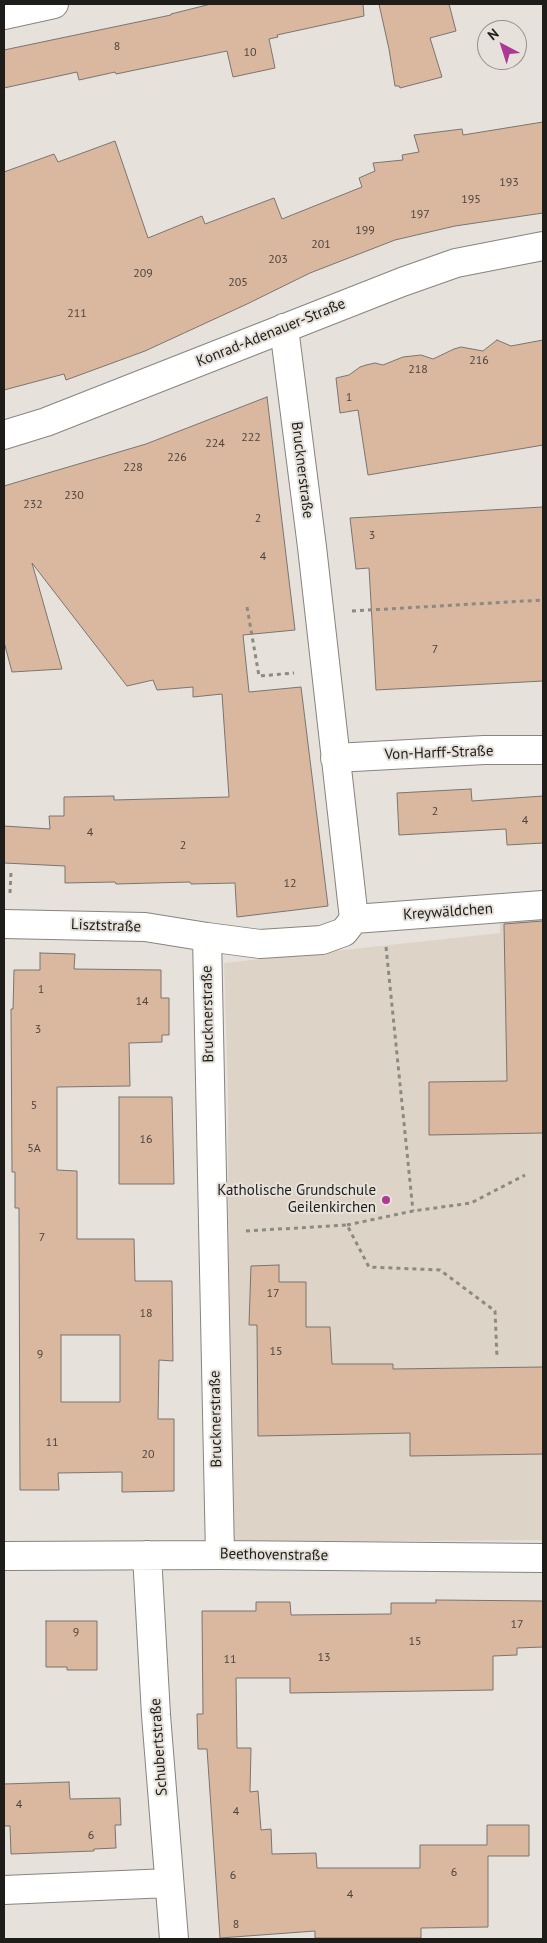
<!DOCTYPE html>
<html>
<head>
<meta charset="utf-8">
<style>
	body { margin:0 }
	#map { position:relative; width:547px; height:1943px; overflow:hidden; background:#e6e1da; font-family:"PT Sans",sans-serif }
	canvas { display:block }
	.frame { position:absolute; inset:0; border:5px solid #1e1d1a; pointer-events:none }
	.north { position:absolute; left:477px; top:20px; width:50px; height:50px; box-sizing:border-box; background:#e6e1da; border:1px solid #96938d; border-radius:50%; rotate:320deg; font-size:14px; font-weight:700; line-height:20px; text-align:center; color:#1e1d1a }
	.north::after { content:''; display:block; margin:auto; width:18px; height:22px; background:#ac3993; clip-path:polygon(50% 0,100% 100%,50% 72%,0 100%) }
</style>
</head>
<body>
<div id="map">
<canvas width="547" height="1943"></canvas>
<div class="frame"></div>
<div class="north">N</div>
</div>
<script>
const ctx = document.querySelector('canvas').getContext('2d');
ctx.lineJoin = 'round';
function fill(path, color) { ctx.fillStyle = color; ctx.fill(path, 'evenodd'); }
const shape = rows => new Path2D(rows.map(r => 'M' + r).join(''));
function strokePath(path, color, width, dash) { ctx.strokeStyle = color; ctx.lineWidth = width; ctx.lineCap = dash ? 'butt' : 'round'; ctx.setLineDash(dash || []); ctx.stroke(path); }
function drawText(font, color, halo, rows, align = 'center') {
  ctx.font = font + ' "PT Sans",sans-serif'; ctx.lineWidth = 4; ctx.setLineDash([]); ctx.textBaseline = 'middle'; ctx.strokeStyle = halo; ctx.fillStyle = color; for (const [text, x, y, turn = 0] of rows) {
    ctx.save(); ctx.translate(x, y); ctx.rotate((+turn || 0) * Math.PI / 180); ctx.textAlign = isNaN(turn) ? turn : align; if (halo) ctx.strokeText(text, 0, 0); ctx.fillText(text, 0, 0); ctx.restore();
  }
}
fill(shape([
	[543,916,543,1540,229,1542,228,1090,224,963,500,933,500,917]
]), '#ddd4c7');
const building = shape([
	[211,4,363,4,364,16,277,35,278,37,269,39,275,68,233,77,227,51,116,74,115,72,79,80,77,72,4,88,4,50,171,15,171,14,211,4],
	[379,4,449,4,456,31,430,38,442,77,400,88,399,86,395,86,389,49,379,4],
	[543,122,543,213,455,226,395,240,310,273,247,304,145,351,66,380,64,374,4,390,4,172,54,154,58,162,115,141,148,238,202,216,205,224,274,198,282,219,362,187,359,178,375,171,373,163,403,160,402,155,419,152,414,135,462,129,463,135,543,122],
	[497,340,511,346,543,340,543,445,368,475,358,410,340,413,336,378,349,375,360,367,366,365,375,363,383,365,403,357,421,355,433,359,454,349,461,347,483,351,497,340],
	[267,397,295,630,243,635,249,692,301,687,328,906,237,917,235,883,191,884,190,882,116,884,115,882,65,883,65,866,4,863,4,826,50,829,49,816,64,816,64,797,114,796,114,800,229,797,222,694,193,697,193,687,157,690,153,680,127,686,32,563,62,669,12,672,4,642,4,486,146,444,267,397],
	[543,507,543,681,376,690,369,568,356,569,350,518,543,507],
	[471,789,472,801,543,796,543,843,507,845,506,829,399,835,397,793,471,789],
	[543,921,543,1133,429,1135,429,1082,507,1081,504,924,543,921],
	[40,953,75,954,74,969,161,970,161,998,169,998,169,1035,162,1035,162,1042,129,1043,130,1086,57,1087,57,1170,77,1171,77,1239,134,1239,135,1281,172,1281,173,1361,159,1360,158,1419,174,1419,174,1491,122,1492,122,1472,58,1473,59,1490,20,1490,19,1208,15,1208,15,1172,12,1172,11,1009,13,1009,14,970,40,970,40,953],
	[61,1335,120,1335,120,1402,61,1402,61,1335],
	[119,1097,172,1097,174,1184,119,1184,119,1097],
	[279,1265,279,1282,306,1282,306,1327,330,1327,332,1364,393,1364,393,1369,543,1367,543,1454,410,1456,410,1433,258,1436,257,1325,249,1325,251,1266,279,1265],
	[436,1600,543,1601,543,1647,517,1648,517,1655,493,1656,493,1690,290,1693,290,1678,236,1678,237,1748,251,1748,250,1792,258,1791,261,1830,271,1829,272,1854,316,1853,317,1868,420,1868,420,1845,487,1845,487,1825,529,1825,529,1856,488,1856,488,1927,421,1928,421,1938,315,1938,315,1931,220,1938,207,1749,198,1749,197,1714,203,1714,202,1611,256,1611,256,1602,290,1602,291,1615,391,1614,391,1603,436,1603,436,1600],
	[46,1621,97,1621,97,1670,67,1670,67,1667,46,1667,46,1621],
	[69,1782,70,1799,120,1798,121,1825,115,1825,116,1848,94,1849,94,1851,11,1854,10,1826,4,1826,4,1784,69,1782]
]);
fill(building, '#dab8a0');
strokePath(building, '#7a746f', 1);
const minor = shape([
	[4,15,54,4],
	[335,758,484,750,543,750],
	[354,919,543,905],
	[4,924,145,927,207,937],
	[147,1555,156,1715,174,1939],
	[220,1555,207,937,260,944,322,940,344,932,354,919,312,547,284,328],
	[4,1556,220,1555,543,1558],
	[4,1890,169,1883]
]);
const tertiary = shape([
	[4,435,46,422,402,282,456,263,543,246]
]);
strokePath(minor, '#88847e', 30);
strokePath(tertiary, '#88847e', 30);
strokePath(shape([
	[247,607,259,676,294,673],
	[352,611,543,600],
	[10,893,11,872],
	[386,947,413,1211],
	[347,1225,413,1211,471,1203,525,1175],
	[246,1231,347,1225,369,1267,440,1270,495,1311,497,1357]
]), '#8d8a84', 3, [4, 4]);
strokePath(minor, '#fff', 28);
strokePath(tertiary, '#fff', 28);
for (const [x, y, r, color] of [
	[386,1200,5,"#ac3993"]
]) { const dot = new Path2D(); dot.arc(x, y, r, 0, 2 * Math.PI); ctx.fillStyle = color; ctx.fill(dot); strokePath(dot, '#e6e1da', 2); }
drawText('12px', '#4d443c', null, [
	["8",117,47],
	["10",250,53],
	["193",509,183],
	["195",471,200],
	["197",420,215],
	["199",365,231],
	["201",321,245],
	["203",278,260],
	["209",143,274],
	["205",238,283],
	["211",77,314],
	["216",479,361],
	["218",418,370],
	["1",349,398],
	["222",251,438],
	["224",215,444],
	["226",177,458],
	["228",133,468],
	["230",74,496],
	["232",33,505],
	["2",258,519],
	["3",372,536],
	["4",263,557],
	["7",435,650],
	["2",435,812],
	["4",525,821],
	["4",90,833],
	["2",183,846],
	["12",290,884],
	["1",41,990],
	["14",142,1002],
	["3",38,1030],
	["5",34,1106],
	["16",146,1140],
	["5A",34,1149],
	["7",42,1238],
	["17",273,1294],
	["18",146,1314],
	["15",276,1352],
	["9",40,1355],
	["11",52,1443],
	["20",148,1455],
	["17",517,1625],
	["9",76,1633],
	["15",415,1642],
	["13",324,1658],
	["11",230,1660],
	["4",19,1805],
	["4",236,1812],
	["6",91,1836],
	["6",454,1873],
	["6",233,1876],
	["4",350,1895],
	["8",236,1925]
]);
drawText('15px', '#1e1d1a', '#e6e1da', [
	["Konrad-Adenauer-Straße",271,333,-22],
	["Brucknerstraße",302,470,83],
	["Von-Harff-Straße",439,753,-2],
	["Kreywäldchen",448,912,-4],
	["Lisztstraße",106,926,2],
	["Brucknerstraße",208,1014,-91],
	["Brucknerstraße",216,1419,-91],
	["Beethovenstraße",274,1555,1],
	["Schubertstraße",159,1747,-94]
]);
drawText('15px', '#1e1d1a', '#e6e1da', [
	["Katholische Grundschule",376,1191],
	["Geilenkirchen",376,1208]
], 'right');
</script>
</body>
</html>
